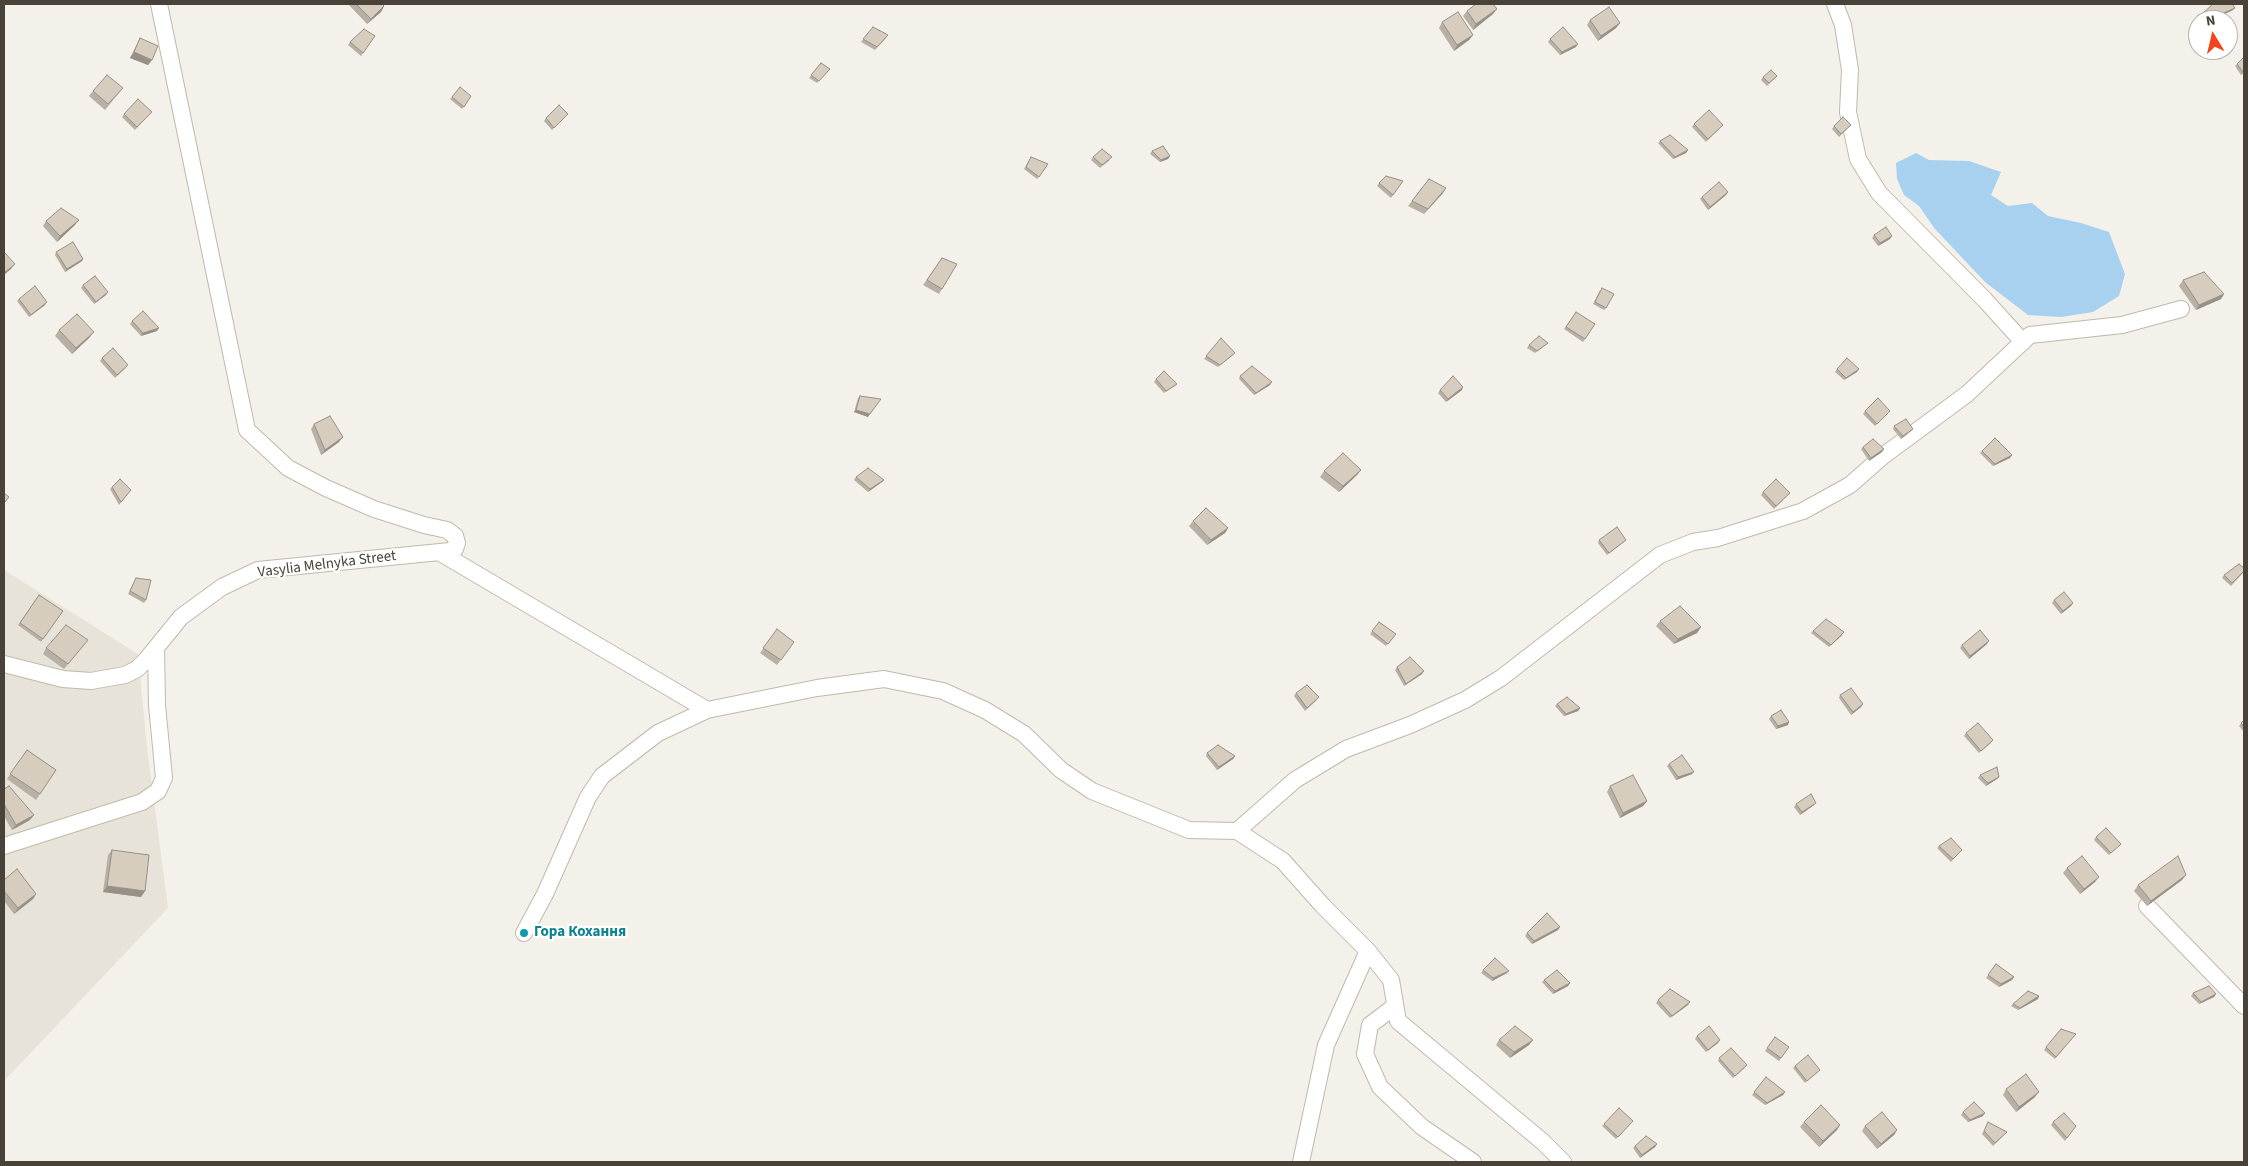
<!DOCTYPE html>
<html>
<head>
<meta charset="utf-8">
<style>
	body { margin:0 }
	#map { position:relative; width:2248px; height:1166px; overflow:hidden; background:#f4f1ea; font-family:"Source Sans 3",sans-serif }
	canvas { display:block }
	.frame { position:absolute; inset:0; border:5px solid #484238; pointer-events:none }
	.north { position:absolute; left:2188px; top:10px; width:50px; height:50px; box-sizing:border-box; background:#fff; border:1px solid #b6b3af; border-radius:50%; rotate:351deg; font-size:14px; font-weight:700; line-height:20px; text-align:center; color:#484238 }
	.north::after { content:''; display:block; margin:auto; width:18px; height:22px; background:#f6431f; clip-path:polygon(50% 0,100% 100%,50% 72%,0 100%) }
</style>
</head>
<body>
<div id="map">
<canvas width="2248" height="1166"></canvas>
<div class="frame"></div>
<div class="north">N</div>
</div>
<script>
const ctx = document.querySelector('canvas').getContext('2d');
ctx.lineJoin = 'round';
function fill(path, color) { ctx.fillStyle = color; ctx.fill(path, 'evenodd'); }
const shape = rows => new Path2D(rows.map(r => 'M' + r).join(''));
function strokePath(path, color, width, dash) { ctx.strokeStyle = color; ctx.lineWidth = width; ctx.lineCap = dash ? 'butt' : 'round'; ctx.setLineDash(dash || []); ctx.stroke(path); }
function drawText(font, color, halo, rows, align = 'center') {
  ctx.font = font + ' "Source Sans 3",sans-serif'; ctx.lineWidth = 4.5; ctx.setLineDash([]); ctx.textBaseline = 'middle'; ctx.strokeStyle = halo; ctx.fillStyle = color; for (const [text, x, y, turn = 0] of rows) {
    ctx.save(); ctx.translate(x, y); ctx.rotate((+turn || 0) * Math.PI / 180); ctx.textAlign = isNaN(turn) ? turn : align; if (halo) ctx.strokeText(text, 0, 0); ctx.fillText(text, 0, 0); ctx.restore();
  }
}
fill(shape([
	[4,570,138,654,147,747,168,908,4,1081]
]), '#e8e3d8');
fill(shape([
	[1916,153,1929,160,1969,161,2001,172,1991,195,2008,206,2032,203,2048,216,2081,223,2109,232,2125,274,2119,296,2093,312,2061,317,2028,315,1985,282,1935,229,1919,206,1904,195,1897,179,1896,163]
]), '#a8d1f0');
const minor = shape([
	[1835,4,1843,25,1850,70,1848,112,1858,159,1879,193,1985,300,2023,342],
	[439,552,707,710,817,688,884,679,943,691,985,710,1024,734,1061,770,1092,791,1189,830,1237,831,1283,861,1323,906,1368,951,1391,980,1398,1021,1543,1142,1563,1162],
	[4,664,63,679,91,681,125,675,137,669,146,660,181,617,222,587,258,570,450,551,455,549,457,543,455,536,447,530,424,525,374,509,326,488,288,468,247,430,159,4],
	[1237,831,1295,780,1346,749,1410,725,1465,700,1501,678,1660,555,1693,542,1718,538,1803,511,1850,485,1883,456,1967,394,2030,335,2122,325,2181,309],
	[4,846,142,802,158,791,164,778,157,705,156,648],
	[2147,906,2244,1006],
	[524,933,545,894,588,797,602,776,658,733,707,710],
	[1395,1006,1370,1025,1365,1054,1380,1087,1422,1127,1473,1162],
	[1301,1162,1326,1045,1368,951]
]);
strokePath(minor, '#c0b9ac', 18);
strokePath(minor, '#fff', 16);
fill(shape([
	[348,4,382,4,384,6,381,12,367,24],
	[2233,10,2212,20,2203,20,2200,16,2202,14],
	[1467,11,1493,14,1473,30,1463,16],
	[1590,20,1620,23,1616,28,1598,41,1587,25],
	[1442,22,1473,35,1469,40,1454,51,1439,28],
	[873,27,886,38,875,50,861,42],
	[375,36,361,56,348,45,350,42],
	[140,38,152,60,148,65,130,58],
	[1550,39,1576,47,1560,55,1548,42],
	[2244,57,2244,73,2241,75,2235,66],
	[821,63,830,69,817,83,809,78],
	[1777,76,1767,86,1761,80,1763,77],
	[123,88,105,110,89,96,93,91],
	[471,96,462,109,450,99,452,97],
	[152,112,135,130,122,117,124,114],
	[566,116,552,130,544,121,546,118],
	[1694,124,1723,125,1706,142,1692,127],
	[1834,126,1849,127,1839,137,1832,129],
	[1660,141,1688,150,1686,153,1673,159,1658,143],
	[1152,151,1170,156,1168,159,1160,162,1150,154],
	[1031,157,1048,164,1037,179,1024,169],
	[1093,157,1110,160,1100,168,1091,160],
	[1429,179,1443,193,1424,214,1408,206],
	[1403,181,1391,198,1377,186,1379,183],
	[1728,192,1726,195,1708,210,1700,199,1702,197],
	[46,221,75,225,57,242,43,226],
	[1874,235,1890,239,1878,246,1872,238],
	[56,252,82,261,65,272,55,255],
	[942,258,942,289,939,294,923,285],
	[2183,280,2224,294,2221,299,2196,310,2179,286],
	[83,285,108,292,106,295,94,304,81,288],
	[1600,290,1606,308,1604,310,1593,304],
	[19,299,45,305,29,317,17,301],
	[1576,312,1595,324,1583,342,1564,329],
	[132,321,157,331,141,336,130,324],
	[59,330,90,337,72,354,55,336],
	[1221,338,1233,355,1218,367,1204,359],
	[1548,343,1546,345,1535,353,1527,348,1529,345],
	[102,358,126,368,115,378,100,361],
	[1837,369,1857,372,1844,380,1835,372],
	[1240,376,1270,385,1254,395,1239,379],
	[1156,379,1177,384,1175,386,1164,393,1154,382],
	[1440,390,1462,390,1446,402,1438,393],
	[860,396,868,417,854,412,858,398],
	[1865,411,1890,411,1875,426,1863,414],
	[314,424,339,442,321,455,311,429],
	[1894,426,1913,429,1911,431,1901,439,1893,429],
	[1863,447,1884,449,1882,452,1869,461,1861,449],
	[1982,451,2010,458,1993,466,1980,453],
	[1361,470,1357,475,1339,492,1320,477,1324,471],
	[856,477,884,480,882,482,868,492,854,480],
	[112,487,131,490,119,505,110,489],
	[1763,492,1790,493,1774,509,1761,495],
	[1193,521,1228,528,1225,533,1207,545,1189,526],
	[1599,540,1626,540,1624,542,1607,555,1598,543],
	[2244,568,2244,572,2231,586,2222,578,2224,575],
	[136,578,146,600,144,603,128,594],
	[39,595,63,611,41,642,18,625],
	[2054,600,2073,603,2071,606,2061,614,2052,603],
	[1660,621,1701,627,1697,633,1674,644,1656,626],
	[1379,622,1396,634,1386,646,1370,634],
	[777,629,794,642,777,665,760,653],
	[1813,631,1843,635,1829,647,1811,633],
	[1987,644,1969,659,1960,648,1962,645],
	[84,645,64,669,43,654,46,648],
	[1397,667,1422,674,1404,686,1395,670],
	[1296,693,1317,700,1305,711,1294,696],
	[1840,695,1863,704,1861,707,1851,715,1839,698],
	[1557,704,1580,708,1578,711,1564,716,1555,706],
	[1771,716,1788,725,1776,729,1769,719],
	[2244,720,2244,732,2239,726],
	[1966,733,1991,743,1979,753,1964,736],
	[27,750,56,770,36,800,7,779],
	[1207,753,1235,756,1233,759,1217,770,1206,756],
	[1669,764,1692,774,1676,780,1667,766],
	[1980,775,1999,777,1997,779,1986,786,1978,778],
	[1610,786,1647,801,1643,806,1620,818,1607,792],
	[4,789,30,820,12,830,4,816],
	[1796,804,1814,805,1800,815,1794,807],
	[2096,837,2121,844,2109,855,2094,840],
	[1939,846,1960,852,1951,862,1937,848],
	[112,850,145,891,141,897,103,892,108,855],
	[2067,868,2095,882,2080,894,2063,873],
	[4,880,36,894,33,899,14,914,4,901],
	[2182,880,2147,906,2134,891,2138,885],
	[1560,927,1558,930,1532,944,1525,936,1527,933],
	[1996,964,2014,977,2012,980,1999,987,1986,978],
	[1483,970,1507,973,1492,981,1481,973],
	[1544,980,1570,983,1568,986,1553,994,1542,982],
	[2193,993,2216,994,2214,997,2199,1004,2191,996],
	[2039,996,2038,999,2018,1010,2011,1006,2013,1004],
	[1658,1000,1688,1005,1670,1018,1656,1003],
	[2076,1034,2055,1059,2044,1050,2046,1047],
	[1697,1036,1718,1043,1706,1052,1695,1039],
	[1775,1037,1789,1047,1779,1061,1765,1051],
	[1499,1040,1529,1045,1510,1058,1496,1045],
	[1719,1058,1745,1068,1733,1078,1718,1061],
	[1795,1066,1820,1070,1818,1072,1805,1083,1793,1068],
	[1766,1077,1785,1092,1783,1095,1765,1105,1752,1095],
	[2006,1089,2035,1097,2016,1112,2003,1095],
	[1963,1112,1983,1116,1968,1122,1961,1115],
	[1633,1121,1616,1139,1602,1126,1604,1124],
	[1804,1122,1840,1125,1837,1130,1819,1147,1800,1127],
	[2053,1122,2076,1126,2065,1141,2051,1125],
	[1987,1125,2005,1134,1993,1146,1982,1134],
	[1865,1126,1897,1130,1894,1135,1877,1149,1862,1131],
	[1657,1144,1655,1147,1640,1158,1633,1148,1635,1146]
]), '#b8b0a4');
fill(shape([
	[384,6,381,12,367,24,371,19],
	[2235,8,2233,10,2212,20,2208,20],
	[1497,9,1493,14,1473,30,1476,24],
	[1620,23,1616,28,1598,41,1601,36],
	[1473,35,1469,40,1454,51,1457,45],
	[1578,44,1576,47,1560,55,1562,52],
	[134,52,152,60,148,65,130,58],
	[1688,150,1686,153,1673,159,1675,157],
	[1170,156,1168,159,1160,162,1161,160],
	[1446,188,1443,193,1424,214,1428,209],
	[1728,192,1726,195,1708,210,1710,207],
	[79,220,75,225,57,242,60,236],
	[1892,236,1890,239,1878,246,1880,243],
	[83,259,82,261,65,272,67,269],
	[15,264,11,269,4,275,4,273],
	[108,292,106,295,94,304,96,302],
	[2224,294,2221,299,2196,310,2199,305],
	[47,302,45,305,29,317,31,315],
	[159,328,157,331,141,336,143,333],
	[94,332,90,337,72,354,76,348],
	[1859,369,1857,372,1844,380,1846,378],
	[1272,382,1270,385,1254,395,1256,393],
	[1463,387,1462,390,1446,402,1448,399],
	[856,410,870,414,868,417,854,412],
	[1913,429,1911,431,1901,439,1903,436],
	[343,437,339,442,321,455,325,450],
	[1884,449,1882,452,1869,461,1871,458],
	[2012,455,2010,458,1993,466,1995,464],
	[1361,470,1357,475,1339,492,1343,486],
	[884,480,882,482,868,492,870,489],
	[1228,528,1225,533,1207,545,1211,540],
	[2073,603,2071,606,2061,614,2063,611],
	[1701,627,1697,633,1674,644,1678,639],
	[1989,641,1987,644,1969,659,1970,656],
	[1424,671,1422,674,1404,686,1406,684],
	[1863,704,1861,707,1851,715,1853,712],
	[1580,708,1578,711,1564,716,1566,714],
	[1789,722,1788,725,1776,729,1778,726],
	[1235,756,1233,759,1217,770,1219,767],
	[1694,772,1692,774,1676,780,1678,777],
	[1999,777,1997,779,1986,786,1988,783],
	[1647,801,1643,806,1620,818,1623,813],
	[1816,803,1814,805,1800,815,1802,812],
	[34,815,30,820,12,830,16,825],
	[2186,875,2182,880,2147,906,2151,901],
	[2099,877,2095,882,2080,894,2084,889],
	[107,886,145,891,141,897,103,892],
	[36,894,33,899,14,914,18,908],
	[1560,927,1558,930,1532,944,1534,941],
	[1509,971,1507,973,1492,981,1493,978],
	[2014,977,2012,980,1999,987,2001,984],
	[1570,983,1568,986,1553,994,1555,991],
	[2216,994,2214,997,2199,1004,2201,1002],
	[2039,996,2038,999,2018,1010,2020,1008],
	[1690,1002,1688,1005,1670,1018,1672,1016],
	[1533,1040,1529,1045,1510,1058,1514,1052],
	[1720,1040,1718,1043,1706,1052,1708,1050],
	[1785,1092,1783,1095,1765,1105,1767,1103],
	[2039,1092,2035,1097,2016,1112,2019,1107],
	[1985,1113,1983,1116,1968,1122,1970,1120],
	[1840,1125,1837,1130,1819,1147,1823,1141],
	[1897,1130,1894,1135,1877,1149,1881,1144],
	[1657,1144,1655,1147,1640,1158,1642,1155]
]), '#969086');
const building = shape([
	[356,4,382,4,384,6,371,19,356,4],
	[1476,4,1493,4,1497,9,1476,24,1467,11,1476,4],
	[2213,4,2232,4,2235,8,2208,20,2202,14,2213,4],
	[1609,7,1620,23,1601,36,1590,20,1609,7],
	[1458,12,1473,35,1457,45,1442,22,1458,12],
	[873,27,888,35,877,47,863,39,873,27],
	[1563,27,1578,44,1562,52,1550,39,1563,27],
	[364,29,375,36,363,53,350,42,364,29],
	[140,38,158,46,152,60,134,52,140,38],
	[2244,57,2244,71,2243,72,2237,64,2244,57],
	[821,63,830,69,819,81,811,75,821,63],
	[1771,70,1777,76,1769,83,1763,77,1771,70],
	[107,75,123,88,108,104,93,91,107,75],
	[460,87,471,96,464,107,452,97,460,87],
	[138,99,152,112,137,127,124,114,138,99],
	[559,105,568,114,554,128,546,118,559,105],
	[1709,110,1723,125,1708,139,1694,124,1709,110],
	[1843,117,1851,125,1841,134,1834,126,1843,117],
	[1670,135,1688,150,1675,157,1660,141,1670,135],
	[1163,146,1170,156,1161,160,1152,151,1163,146],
	[1102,149,1112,157,1102,165,1093,157,1102,149],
	[1031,157,1048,164,1039,177,1026,167,1031,157],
	[1386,176,1403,181,1393,195,1379,183,1386,176],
	[1429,179,1446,188,1428,209,1412,201,1429,179],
	[1719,182,1728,192,1710,207,1702,197,1719,182],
	[61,208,79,220,60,236,46,221,61,208],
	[1886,227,1892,236,1880,243,1874,235,1886,227],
	[73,242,83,259,67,269,56,252,73,242],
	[4,252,15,264,4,273,4,252],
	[942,258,957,264,942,289,927,280,942,258],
	[2204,272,2224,294,2199,305,2183,280,2204,272],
	[95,276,108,292,96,302,83,285,95,276],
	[35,286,47,302,31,315,19,299,35,286],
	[1602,288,1614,294,1606,308,1595,302,1602,288],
	[143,311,159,328,143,333,132,321,143,311],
	[1576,312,1595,324,1585,339,1566,327,1576,312],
	[77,314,94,332,76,348,59,330,77,314],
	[1539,336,1548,343,1537,351,1529,345,1539,336],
	[1221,338,1235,353,1220,365,1206,356,1221,338],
	[113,348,128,365,117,375,102,358,113,348],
	[1847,358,1859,369,1846,378,1837,369,1847,358],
	[1252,366,1272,382,1256,393,1240,376,1252,366],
	[1164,371,1177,384,1166,391,1156,379,1164,371],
	[1453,376,1463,387,1448,399,1440,390,1453,376],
	[860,396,881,399,870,414,856,410,860,396],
	[1878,398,1890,411,1877,424,1865,411,1878,398],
	[330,416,343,437,325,450,314,424,330,416],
	[1906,419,1913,429,1903,436,1894,426,1906,419],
	[1995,438,2012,455,1995,464,1982,451,1995,438],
	[1873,439,1884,449,1871,458,1863,447,1873,439],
	[1343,453,1361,470,1343,486,1324,471,1343,453],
	[868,468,884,480,870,489,856,477,868,468],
	[120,479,131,490,121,502,112,487,120,479],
	[1776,479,1790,493,1776,506,1763,492,1776,479],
	[4,493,9,497,4,503,4,493],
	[1206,508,1228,528,1211,540,1193,521,1206,508],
	[1617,527,1626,540,1609,553,1599,540,1617,527],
	[2239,564,2244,568,2244,571,2232,583,2224,575,2239,564],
	[136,578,151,580,146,600,130,591,136,578],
	[2064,592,2073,603,2063,611,2054,600,2064,592],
	[39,595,63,611,43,639,20,623,39,595],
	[1680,606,1701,627,1678,639,1660,621,1680,606],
	[1826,619,1844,632,1831,645,1813,631,1826,619],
	[1379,622,1396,634,1388,644,1372,631,1379,622],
	[66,625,88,640,68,664,46,648,66,625],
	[777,629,794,642,781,660,763,648,777,629],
	[1980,630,1989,641,1970,656,1962,645,1980,630],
	[1410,657,1424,671,1406,684,1397,667,1410,657],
	[1307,685,1319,697,1307,708,1296,693,1307,685],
	[1851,688,1863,704,1853,712,1840,695,1851,688],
	[1567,697,1580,708,1566,714,1557,704,1567,697],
	[1781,710,1789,722,1778,726,1771,716,1781,710],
	[2244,720,2244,727,2241,723,2244,720],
	[1978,723,1993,740,1981,751,1966,733,1978,723],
	[1218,745,1235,756,1219,767,1207,753,1218,745],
	[27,750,56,770,40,794,10,774,27,750],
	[1682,755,1694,772,1678,777,1669,764,1682,755],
	[1997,767,1999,777,1988,783,1980,775,1997,767],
	[1633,775,1647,801,1623,813,1610,786,1633,775],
	[9,786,34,815,16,825,4,804,4,789,9,786],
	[1811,794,1816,803,1802,812,1796,804,1811,794],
	[2106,828,2121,844,2111,853,2096,837,2106,828],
	[1951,838,1962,850,1953,859,1939,846,1951,838],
	[112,850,149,855,145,891,107,886,112,850],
	[2082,856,2099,877,2084,889,2067,868,2082,856],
	[2178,856,2186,875,2151,901,2138,885,2178,856],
	[17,869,36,894,18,908,4,891,4,880,17,869],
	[1547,913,1560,927,1534,941,1527,933,1547,913],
	[1495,958,1509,971,1493,978,1483,970,1495,958],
	[1996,964,2014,977,2001,984,1988,975,1996,964],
	[1557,970,1570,983,1555,991,1544,980,1557,970],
	[2209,986,2216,994,2201,1002,2193,993,2209,986],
	[1670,989,1690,1002,1672,1016,1658,1000,1670,989],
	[2028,991,2039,996,2020,1008,2013,1004,2028,991],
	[1515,1026,1533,1040,1514,1052,1499,1040,1515,1026],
	[1709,1026,1720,1040,1708,1050,1697,1036,1709,1026],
	[2061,1029,2076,1034,2056,1057,2046,1047,2061,1029],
	[1775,1037,1789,1047,1781,1058,1767,1048,1775,1037],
	[1731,1048,1747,1065,1735,1076,1719,1058,1731,1048],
	[1808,1055,1820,1070,1807,1081,1795,1066,1808,1055],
	[2026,1074,2039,1092,2019,1107,2006,1089,2026,1074],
	[1766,1077,1785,1092,1767,1103,1754,1092,1766,1077],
	[1974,1102,1985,1113,1970,1120,1963,1112,1974,1102],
	[1821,1105,1840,1125,1823,1141,1804,1122,1821,1105],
	[1619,1108,1633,1121,1618,1137,1604,1124,1619,1108],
	[1882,1112,1897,1130,1881,1144,1865,1126,1882,1112],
	[2064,1113,2076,1126,2067,1138,2053,1122,2064,1113],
	[1988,1122,2007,1132,1995,1143,1984,1131,1988,1122],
	[1646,1136,1657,1144,1642,1155,1635,1146,1646,1136]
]);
fill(building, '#d6cdbf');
strokePath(building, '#969086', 1);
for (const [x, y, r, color] of [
	[524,933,5,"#0f9aa8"]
]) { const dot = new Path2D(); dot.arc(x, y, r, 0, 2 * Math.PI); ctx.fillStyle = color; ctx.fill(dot); strokePath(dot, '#fff', 2); }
drawText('15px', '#484238', '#fff', [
	["Vasylia Melnyka Street",327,565,-7]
]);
drawText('bold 15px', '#0d838f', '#fff', [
	["Гора Кохання",534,933]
], 'left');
</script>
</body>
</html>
